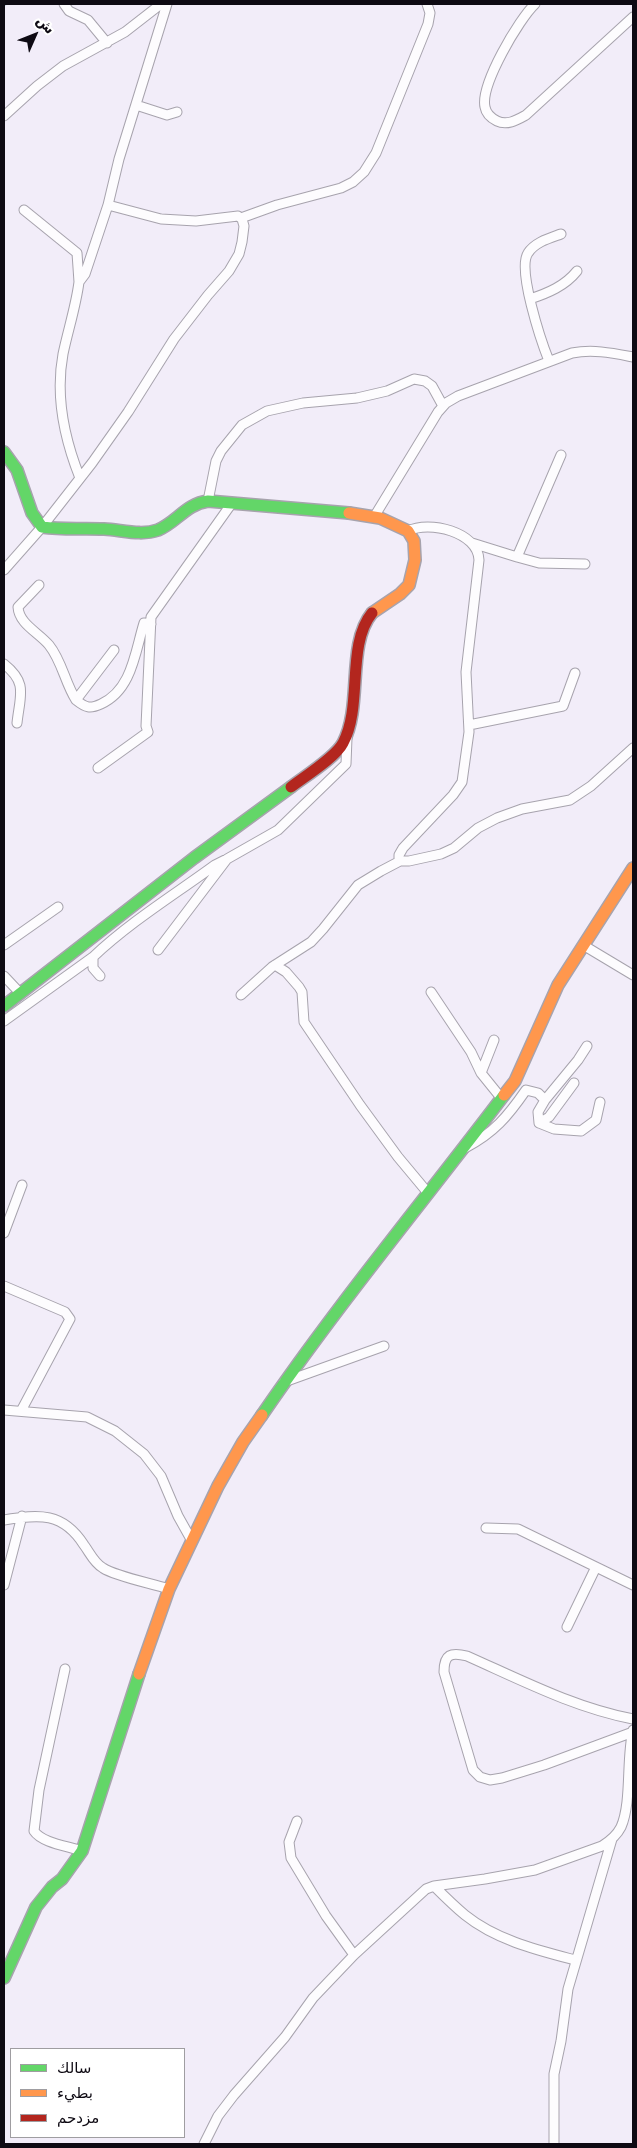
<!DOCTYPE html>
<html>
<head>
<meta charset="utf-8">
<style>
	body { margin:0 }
	#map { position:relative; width:637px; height:2148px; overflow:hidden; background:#f2edf9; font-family:"DejaVu Sans",Cairo,sans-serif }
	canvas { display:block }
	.frame { position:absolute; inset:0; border:5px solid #0e0a13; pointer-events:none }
	.legend { position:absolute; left:10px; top:2048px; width:175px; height:90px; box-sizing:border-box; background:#fff; border:1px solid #9f9da1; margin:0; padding:6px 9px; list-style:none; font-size:15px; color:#0e0a13 }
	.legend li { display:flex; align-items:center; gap:10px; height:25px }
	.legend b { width:25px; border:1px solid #9f9da1 }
	.north { position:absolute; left:10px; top:10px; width:50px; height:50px; -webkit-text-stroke:4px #fff; paint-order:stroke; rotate:46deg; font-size:14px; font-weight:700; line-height:20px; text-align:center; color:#0e0a13 }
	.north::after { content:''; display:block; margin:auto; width:18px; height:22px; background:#0e0a13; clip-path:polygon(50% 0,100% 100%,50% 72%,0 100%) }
</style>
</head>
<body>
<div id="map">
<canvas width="637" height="2148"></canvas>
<div class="frame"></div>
<ul class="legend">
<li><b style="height:6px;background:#63d668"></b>سالك</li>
<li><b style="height:6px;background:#ff974d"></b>بطيء</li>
<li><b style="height:6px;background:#b3261e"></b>مزدحم</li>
</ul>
<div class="north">ش</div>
</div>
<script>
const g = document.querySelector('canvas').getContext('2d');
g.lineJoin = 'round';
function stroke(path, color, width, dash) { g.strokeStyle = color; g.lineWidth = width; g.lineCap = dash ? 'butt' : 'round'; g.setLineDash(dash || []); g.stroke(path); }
const stream = new Path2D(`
	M4,5L6,4`);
const street = new Path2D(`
	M64,4L69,11L88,20L107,43
	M535,4C519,19 480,85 485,107C486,113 491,118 497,121C507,126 517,120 526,115L633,17
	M136,105L167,115L177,112
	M4,116L37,86L63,66L125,32L161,4
	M24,210L77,253L79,282
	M241,218L277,205L341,188L353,182L364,172L376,153L428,24L430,13L427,4
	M530,299C548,293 565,286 577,271
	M549,361C541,341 517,269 528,253C535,242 550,238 561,234
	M80,478C64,438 55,397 63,354C68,330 76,306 79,282L85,274L108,205
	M208,501L216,461L221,451L242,425L267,411L303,403L357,398L387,391L414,379L425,381L432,386L443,406
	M374,517L438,412L446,403L458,396L572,353C593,349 612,353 633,357
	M408,531C429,520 478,532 479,560L466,672L469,732L462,782L453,795L403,848L399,855V861H409L441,854L454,848L478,828L497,818L522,809L570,800L591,786L633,748
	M472,543L517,557L561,455
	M517,557L539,563L585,564
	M4,570L42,527L92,463L128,412L174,339L208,295L229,271L239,254L242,242L244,226L242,219L238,216L196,221L161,219L108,205L119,159L167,4
	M39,585L18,607C19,624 38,632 49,645C62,661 65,683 76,700
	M114,650L76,700C86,708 90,709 101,704C132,690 135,652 144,623L151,624
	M4,664C28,683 20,695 17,723
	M469,725L563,706L575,673
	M98,768L148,732L146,726L151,617L232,503
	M4,945L58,907
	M583,945L633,975
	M158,950L227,859L278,830L346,764L347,738
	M275,965L286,972L299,987L302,992L304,1022L360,1105L398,1157L428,1193
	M4,976L20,993
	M100,976L93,968V957C130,922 174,895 215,865L225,860
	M431,992L471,1052L481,1073
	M241,995L272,967L311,942L323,929L358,885L381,871L400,861
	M4,1021L93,957
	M494,1040L481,1073L502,1099
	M545,1100L538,1112L539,1123L549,1117L574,1083
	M539,1123L554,1129L581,1131L596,1120L600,1102
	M465,1148C494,1133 508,1116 526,1090L538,1093L545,1100L578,1060L587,1046
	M4,1233L22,1185
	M4,1286L65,1312L70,1319L21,1411
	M284,1382L384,1346
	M4,1410L87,1417L115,1431L144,1454L161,1476L178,1516L192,1541
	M4,1520C39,1514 63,1512 84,1545C90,1553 94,1563 103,1568C117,1577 151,1583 169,1589
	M486,1528L518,1529L633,1585
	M4,1585L22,1516
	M567,1627L596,1567
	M65,1669L39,1790L34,1831C42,1843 68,1846 82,1851
	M633,1732L544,1765L502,1778L490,1780L480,1777L473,1770L444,1672C444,1654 451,1652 467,1656C521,1680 575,1708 633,1719
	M297,1821L289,1842L291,1858L326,1916L354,1955
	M434,1886C444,1896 454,1906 465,1915C496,1940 537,1950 575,1960
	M204,2144L218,2116L234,2095L285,2037L313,1998L354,1955L426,1889L434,1886L485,1879L535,1870L602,1846C610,1841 617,1835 621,1827C632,1802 626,1759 633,1730
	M554,2144V2074L561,2041L568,1989L612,1839`);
const fast = new Path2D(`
	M4,452L17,470L32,513L42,527C63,530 83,528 104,529C122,530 141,536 158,530C177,522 186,504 208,501L349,513
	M4,1006L194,858L291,787
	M262,1415C338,1304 423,1202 504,1095
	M4,1978L36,1907L52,1887L62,1879L82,1851L139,1674`);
const slow = new Path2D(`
	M349,513L380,518L408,531L414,541L415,560L409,585L400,594L372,613
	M504,1095L515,1081L558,985L633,868
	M139,1674L169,1589L218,1486L243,1442L262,1415`);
const jam = new Path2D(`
	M291,787C304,777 336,757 343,743C363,706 346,645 372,613`);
stroke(stream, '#a2bdd2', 2.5);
stroke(street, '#a7a3ad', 11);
stroke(fast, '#a7a3ad', 14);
stroke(slow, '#a7a3ad', 14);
stroke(jam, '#a7a3ad', 14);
stroke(street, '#fdfcfe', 9);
stroke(fast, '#63d668', 11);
stroke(slow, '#ff974d', 11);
stroke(jam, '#b3261e', 11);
</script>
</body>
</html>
